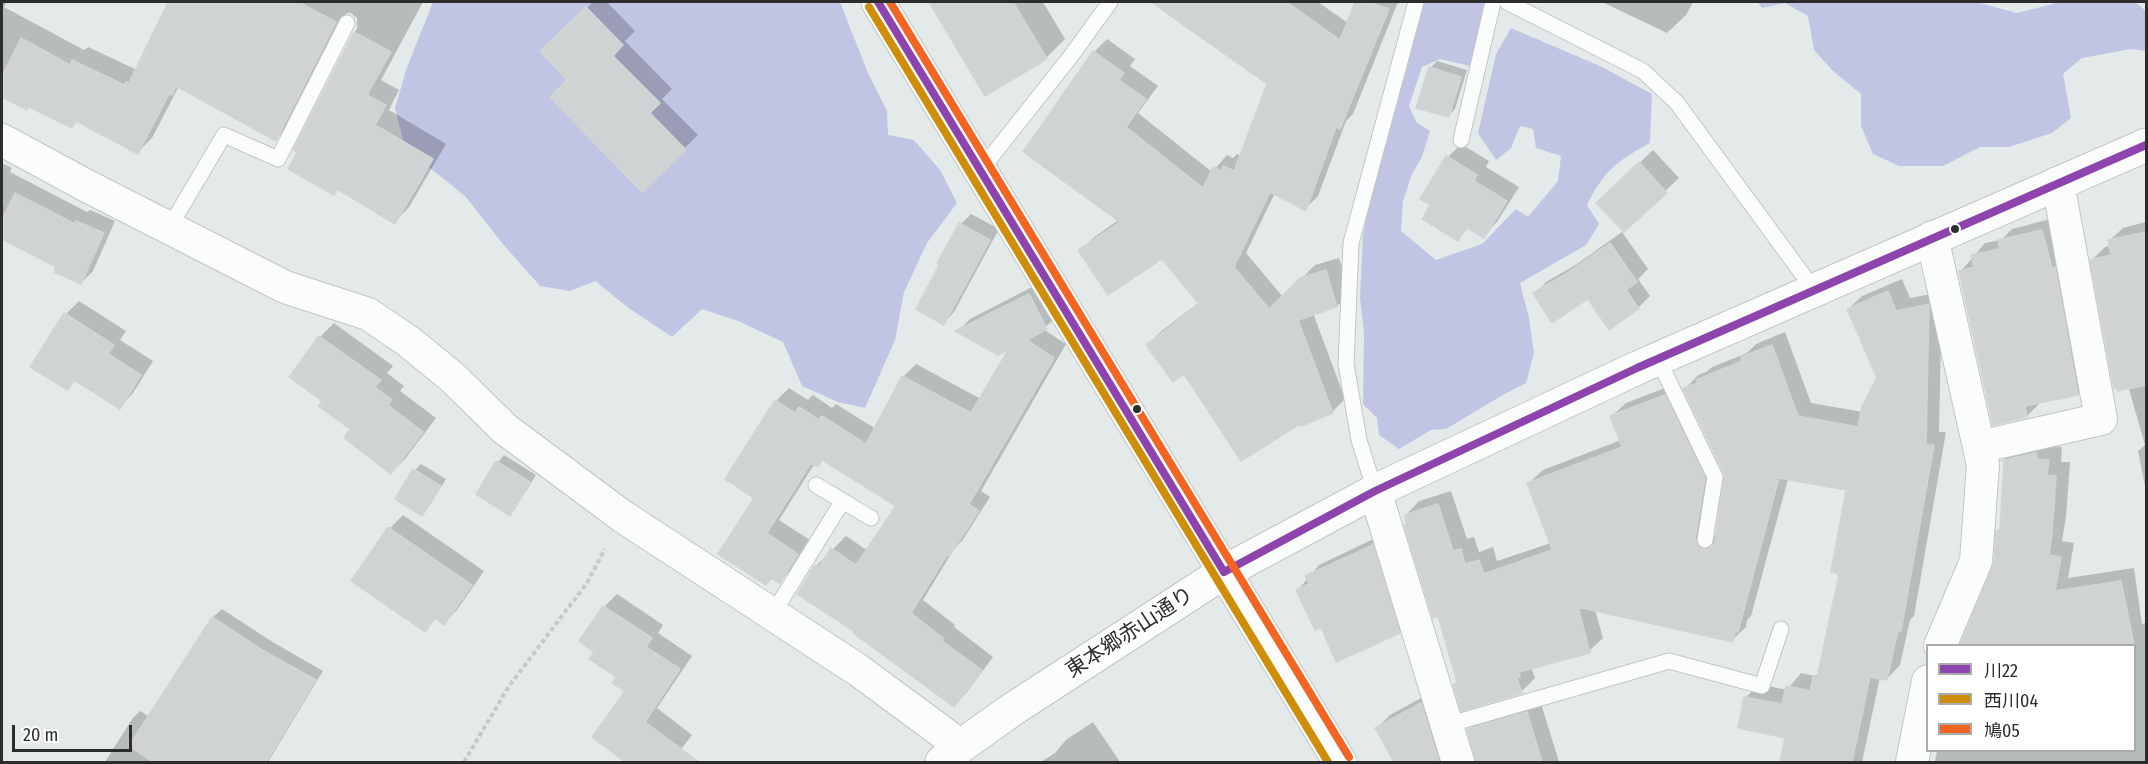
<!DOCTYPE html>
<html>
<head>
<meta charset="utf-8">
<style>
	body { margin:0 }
	#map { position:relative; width:2148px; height:764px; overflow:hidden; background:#e4eaea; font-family:"Fira Sans Condensed","Noto Sans JP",sans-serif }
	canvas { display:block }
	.frame { position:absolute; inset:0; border:3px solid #2d2d2d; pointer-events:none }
	.legend { position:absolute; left:1926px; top:644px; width:210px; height:108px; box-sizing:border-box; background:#fff; border:2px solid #ababab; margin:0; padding:8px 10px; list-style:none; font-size:18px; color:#2d2d2d }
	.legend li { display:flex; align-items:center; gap:12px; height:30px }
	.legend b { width:30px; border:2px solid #ababab }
	.scale { position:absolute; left:12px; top:725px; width:120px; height:27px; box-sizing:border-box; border:3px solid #2d2d2d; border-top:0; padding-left:8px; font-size:18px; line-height:21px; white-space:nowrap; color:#2d2d2d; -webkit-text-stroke:4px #fff; paint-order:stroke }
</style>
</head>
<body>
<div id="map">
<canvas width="2148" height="764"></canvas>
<div class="frame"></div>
<ul class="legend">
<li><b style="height:8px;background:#8e44ad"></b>川22</li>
<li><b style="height:8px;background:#cf8e09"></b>西川04</li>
<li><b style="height:8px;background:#f26522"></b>鳩05</li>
</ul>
<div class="scale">20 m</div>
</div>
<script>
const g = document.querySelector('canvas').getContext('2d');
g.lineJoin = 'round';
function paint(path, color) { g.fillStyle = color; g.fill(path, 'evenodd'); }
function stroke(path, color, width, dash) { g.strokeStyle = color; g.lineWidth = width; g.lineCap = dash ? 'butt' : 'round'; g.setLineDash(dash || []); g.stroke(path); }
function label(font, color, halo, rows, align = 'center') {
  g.font = font + ' "Fira Sans Condensed","Noto Sans JP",sans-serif'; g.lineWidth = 4.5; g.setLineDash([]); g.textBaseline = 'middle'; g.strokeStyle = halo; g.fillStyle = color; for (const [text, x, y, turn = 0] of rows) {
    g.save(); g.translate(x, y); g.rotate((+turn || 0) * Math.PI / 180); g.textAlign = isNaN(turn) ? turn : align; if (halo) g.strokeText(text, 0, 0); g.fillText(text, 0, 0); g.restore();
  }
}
const green = new Path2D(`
	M433,2H840L868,73L887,111L888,135L914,140L940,170L957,203L927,243L904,292L895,340L865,408L838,402L802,386L783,342L738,321L702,309L672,337L630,309L595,281L570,291L540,286L502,243L465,196L405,148L395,108L407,67Z
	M1423,2H1481L1484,4L1474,54L1470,66L1440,59L1422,67L1409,106L1416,122L1430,131L1422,157L1412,174L1403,201L1401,231L1436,260L1482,244L1516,209L1528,217L1558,181L1561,156L1536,148L1533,129L1520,126L1511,148L1496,160L1478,133L1496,54L1511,28L1600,66L1652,94L1650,143C1618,160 1603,172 1587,205L1599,224L1586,245L1520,283L1529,318L1534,353L1526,383L1501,396L1446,429L1431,430L1399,449L1379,435L1377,418L1363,404L1364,333L1360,298L1363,234L1380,159L1407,68Z
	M1758,2H1976L2017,13L2061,2H2135L2146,11V51L2131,49L2082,58L2063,74L2071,118L2052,133L2009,147H1980L1943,166H1899L1873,154L1861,126V94L1832,70L1814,50L1808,16L1785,3L1762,8Z`);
const shadow = new Path2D(`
	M2,2H7L4,7L84,50L88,47L137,70L170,2H423L381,80L399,90L389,110L446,144L409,207L395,222L339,188L334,193L295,149L357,28V18L351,13H347L291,124L276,139L179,86L152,138L138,152L78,121L72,127L30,106L27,109L2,96Z
	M593,2H607L635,31L625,41L672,89L662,99L698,135L642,190L569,80L542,51Z
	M941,2H1043L1065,39L1046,58L934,8Z
	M1149,2H1318L1348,23L1356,2H1398L1353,114L1346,121L1318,196L1305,209L1275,193L1246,253L1283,297L1315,265L1339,258L1350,293L1337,306L1313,313L1345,399L1332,412L1185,372L1148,345L1160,332L1200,302L1163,257L1080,251L1093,238L1120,219L1094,52L1107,39L1135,59L1130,66L1158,86L1138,113L1212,172L1227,155L1233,158L1237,154L1241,156L1268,84L1165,10Z
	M1602,2H1693L1686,15L1667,33Z
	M1437,61L1467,70L1455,109L1448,116L1430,68Z
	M1461,144L1489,161L1486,167L1519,187L1497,222L1484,236L1469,227L1457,239L1432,205L1423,199L1448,157Z
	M1653,150L1679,178L1624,230L1611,190Z
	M2,163L12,168L10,172L87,212L90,210L115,221L93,271L81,283L57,267L2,237Z
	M971,214L999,229L954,312L944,323L941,264L961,224Z
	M2054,218L2090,381L2078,394L2038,402L2039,404L2027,416L1961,271L1985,243L2001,240L2012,229Z
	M2146,222V485L2145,486L2138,451L2145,445L2092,260L2105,247L2110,246L2109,241L2123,228Z
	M1622,232L1648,269L1638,279L1650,296L1638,308L1610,328L1588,297L1535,294L1546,282L1577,264Z
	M1902,279L1910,298L1942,292L1939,432H1946L1914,616L1910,620L1900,665L1887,679L1880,677L1862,762H1782L1787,737L1745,698L1759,684L1787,690L1801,673L1815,676L1820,672L1840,572L1847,489L1788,479L1751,616L1747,620L1746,627L1732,640L1595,610L1603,638L1589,651L1531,667L1535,678L1521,692L1459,681L1439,614L1406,515L1419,501L1451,491L1467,539L1474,537L1479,552L1493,547L1497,561L1551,543L1529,483L1543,470L1621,440L1612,416L1626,403L1678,383L1718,464L1708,525L1713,535H1717L1726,473L1685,389L1698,375L1706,372L1712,367L1747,353L1756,344L1785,332L1811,403L1863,412L1878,378L1848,309L1862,296Z
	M1042,282L1059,315L1043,329L1066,344L981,491L990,497L962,541L954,549L923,600L955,625L954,627L993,657L967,692L954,705L856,630L816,566L846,536L868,551L898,505L824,459L818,465L815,463L779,520L810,540L793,568L780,581L773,577L766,584L756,497L776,401L789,388L808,400L813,395L832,408L836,404L876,429L903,377L916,364L981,399L1012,346L958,331L970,319Z
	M79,301L126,331L120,340L153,361L133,393L120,407L77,379L67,388L66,314Z
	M334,323L393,366L387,373L404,386L400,391L436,418L405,459L391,472L325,401L291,377L320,337Z
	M2051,446L2062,447L2061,462H2070L2066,517L2062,541L2074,543L2068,578L2134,568L2142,624L2146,623V762H1935L1937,750H2134V646H1961L1994,568L1998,530L2001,527L2006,460H2004L2016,447Z
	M504,455L536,475L516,507L509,514L478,494L498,462Z
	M421,464L446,479L428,508L422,514L415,470Z
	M403,515L484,571L457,610L444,623L437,618L425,630L353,580L390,528Z
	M1384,534L1411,621L1399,632L1321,625L1298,590L1319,565Z
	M617,594L663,625L658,633L692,656L657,708L692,735L671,762H627L594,737L627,691L618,677L596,651L581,641L604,607Z
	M222,609L271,641L323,671L268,762H105L132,719L140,711L150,717L213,617Z
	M1434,691L1460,762H1396L1377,728L1390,715Z
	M1540,700L1559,762H1477L1469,730L1482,716Z
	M1093,722L1120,762H1041L1055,753L1066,740Z`);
const building = new Path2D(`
	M168,2H298L336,22L276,141L176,86L172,95L169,94L138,154L76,121L72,128L29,107L27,110L2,97V76L21,38L70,65L72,60L124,85L126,82L129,83Z
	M929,2H1013L1047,59L985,96Z
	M1151,2H1287L1340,40L1355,2H1369L1389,9L1340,129L1336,127L1306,211L1270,192L1234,267L1269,309L1300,278L1326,270L1337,307L1298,320L1333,413L1301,426L1300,424L1241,461L1184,374L1173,382L1146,345L1199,304L1162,259L1108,295L1078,250L1120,222L1023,152L1093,51L1124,73L1119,80L1146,99L1126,127L1203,188L1213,167L1221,171L1223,166L1234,171L1267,84Z
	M586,7L623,45L613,56L660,103L650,113L686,150L642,192L550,97L567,80L540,51Z
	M354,32L391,52L367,95L386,105L375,125L433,159L395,224L337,189L334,195L288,169L297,152L293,150Z
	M1429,67L1461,77L1449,117L1416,108Z
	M1446,156L1477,175L1474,181L1507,201L1484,238L1466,227L1458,241L1422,219L1430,205L1420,199Z
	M1639,162L1667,193L1624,232L1596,203Z
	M15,193L75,224L76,221L104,233L81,284L54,272L56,267L2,239V219Z
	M959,223L990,240L944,325L916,309L939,265L937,263Z
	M2042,230L2052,268L2055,267L2078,395L2025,406L2027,417L1993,425L1959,271L1974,267L1971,255L2000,249L1998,240Z
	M2146,232V385L2117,391L2116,387L2114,388L2090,260L2111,255L2108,240Z
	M1610,243L1637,282L1626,290L1639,309L1609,330L1588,299L1552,323L1533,293L1564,275Z
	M1888,291L1896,311L1929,304L1926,445H1934L1901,631L1898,630L1887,680L1870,677L1852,762H1780L1785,738L1738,728L1744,697L1782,704L1786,686L1810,691L1813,677L1817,678L1839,574L1831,572L1846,490L1779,478L1738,632L1735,631L1733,642L1578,607L1590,653L1519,672L1520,677L1517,678L1522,693L1461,711L1453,685L1457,682L1438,616L1433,618L1404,525L1407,524L1404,515L1438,504L1453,551L1461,549L1465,564L1479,560L1484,574L1552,550L1527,483L1622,447L1610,416L1665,395L1705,478L1695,539L1699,548L1709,549L1715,542L1724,473L1683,388L1698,383L1696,380L1742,361L1741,357L1772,345L1798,416L1858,427L1862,406L1877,378L1847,309Z
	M1029,294L1047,329L1027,340L1054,358L969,504L979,511L949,556L947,555L911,613L944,639L942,641L982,670L954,707L853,633L854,631L797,594L815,565L819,567L831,548L856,565L896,506L822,460L818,467L811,463L767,533L798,554L780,583L771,578L766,585L718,554L754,498L725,479L775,400L795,413L799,407L819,420L822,416L866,444L902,376L971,413L1008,350L998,355L955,331Z
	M64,313L114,345L108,354L141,375L120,409L74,380L68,390L30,367Z
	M319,336L381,380L375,387L392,400L388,405L423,432L391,474L344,438L350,429L318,406L322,401L289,377Z
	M2036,453L2037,459L2049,460L2047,475L2056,476L2052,533L2049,555L2061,557L2055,591L2121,581L2134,645H1960L1994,563L1996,530H2000L2004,461H2001Z
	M496,461L530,482L510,516L476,494Z
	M413,469L441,486L422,516L395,499Z
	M388,527L472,585L444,625L435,618L425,632L351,581Z
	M1373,545L1400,633L1336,662L1321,627L1315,630L1296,590L1309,584L1305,576Z
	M603,606L652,638L646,647L680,669L645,722L699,762H625L592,737L625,691L612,683L616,677L589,659L594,652L579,641Z
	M212,617L262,650L316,680L266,762H153L129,746Z
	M1421,703L1439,762H1394L1375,728Z
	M1527,712L1542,762H1475L1467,729Z`);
const path = new Path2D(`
	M464,762L509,686L587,583L605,549`);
const lane = new Path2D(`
	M1507,2L1643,71L1677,103L1814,290
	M1461,140L1493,2
	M980,171L1071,56L1110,2
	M169,228L224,135L278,159L347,23
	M1658,359L1715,477L1705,540
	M816,485L871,518
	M1375,491L1359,440L1346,364L1351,243L1416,2
	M772,615L842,502
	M1447,725L1669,661L1762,686L1781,629`);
const street = new Path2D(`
	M2,140L85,185L285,287L368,314L408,341L452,377L505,429L622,516L858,670L961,746
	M1932,237L1983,465L1976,561L1940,646
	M1979,447L2101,419L2058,183
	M1375,491L1458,762
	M1912,762L1928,681`);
const secondary = new Path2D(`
	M878,2L1340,762
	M942,762L961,746L1010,711L1224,572L1375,491L1637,368L2146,145`);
const bus1 = new Path2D(`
	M878,2L1224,572
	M1224,572L1375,491L1637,368L2146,145`);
const bus2 = new Path2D(`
	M869,7L1328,762`);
const bus3 = new Path2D(`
	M890,2L1349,757`);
const markers = [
	[1955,229,5,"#2d2d2d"],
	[1137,409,5,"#2d2d2d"]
];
const streetNames = [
	["東本郷赤山通り",1130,633,-33]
];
paint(green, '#c1c5e3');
paint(shadow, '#0003');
paint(building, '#cfd3d3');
stroke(building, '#d0d5d5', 1.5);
stroke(lane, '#c4c5c5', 17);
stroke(street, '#c4c5c5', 34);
stroke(secondary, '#c4c5c5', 35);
stroke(path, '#c8c8c8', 4, [4.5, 3]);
stroke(lane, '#fbfcfc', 15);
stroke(street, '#fbfcfc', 32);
stroke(secondary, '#fbfcfc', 33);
stroke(bus1, '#8e44ad', 8);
stroke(bus2, '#cf8e09', 8);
stroke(bus3, '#f26522', 8);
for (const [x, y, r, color] of markers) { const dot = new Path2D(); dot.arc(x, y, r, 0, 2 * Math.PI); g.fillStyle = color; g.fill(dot); stroke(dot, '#fff', 2); }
label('21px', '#2d2d2d', '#fff', streetNames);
</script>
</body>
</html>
